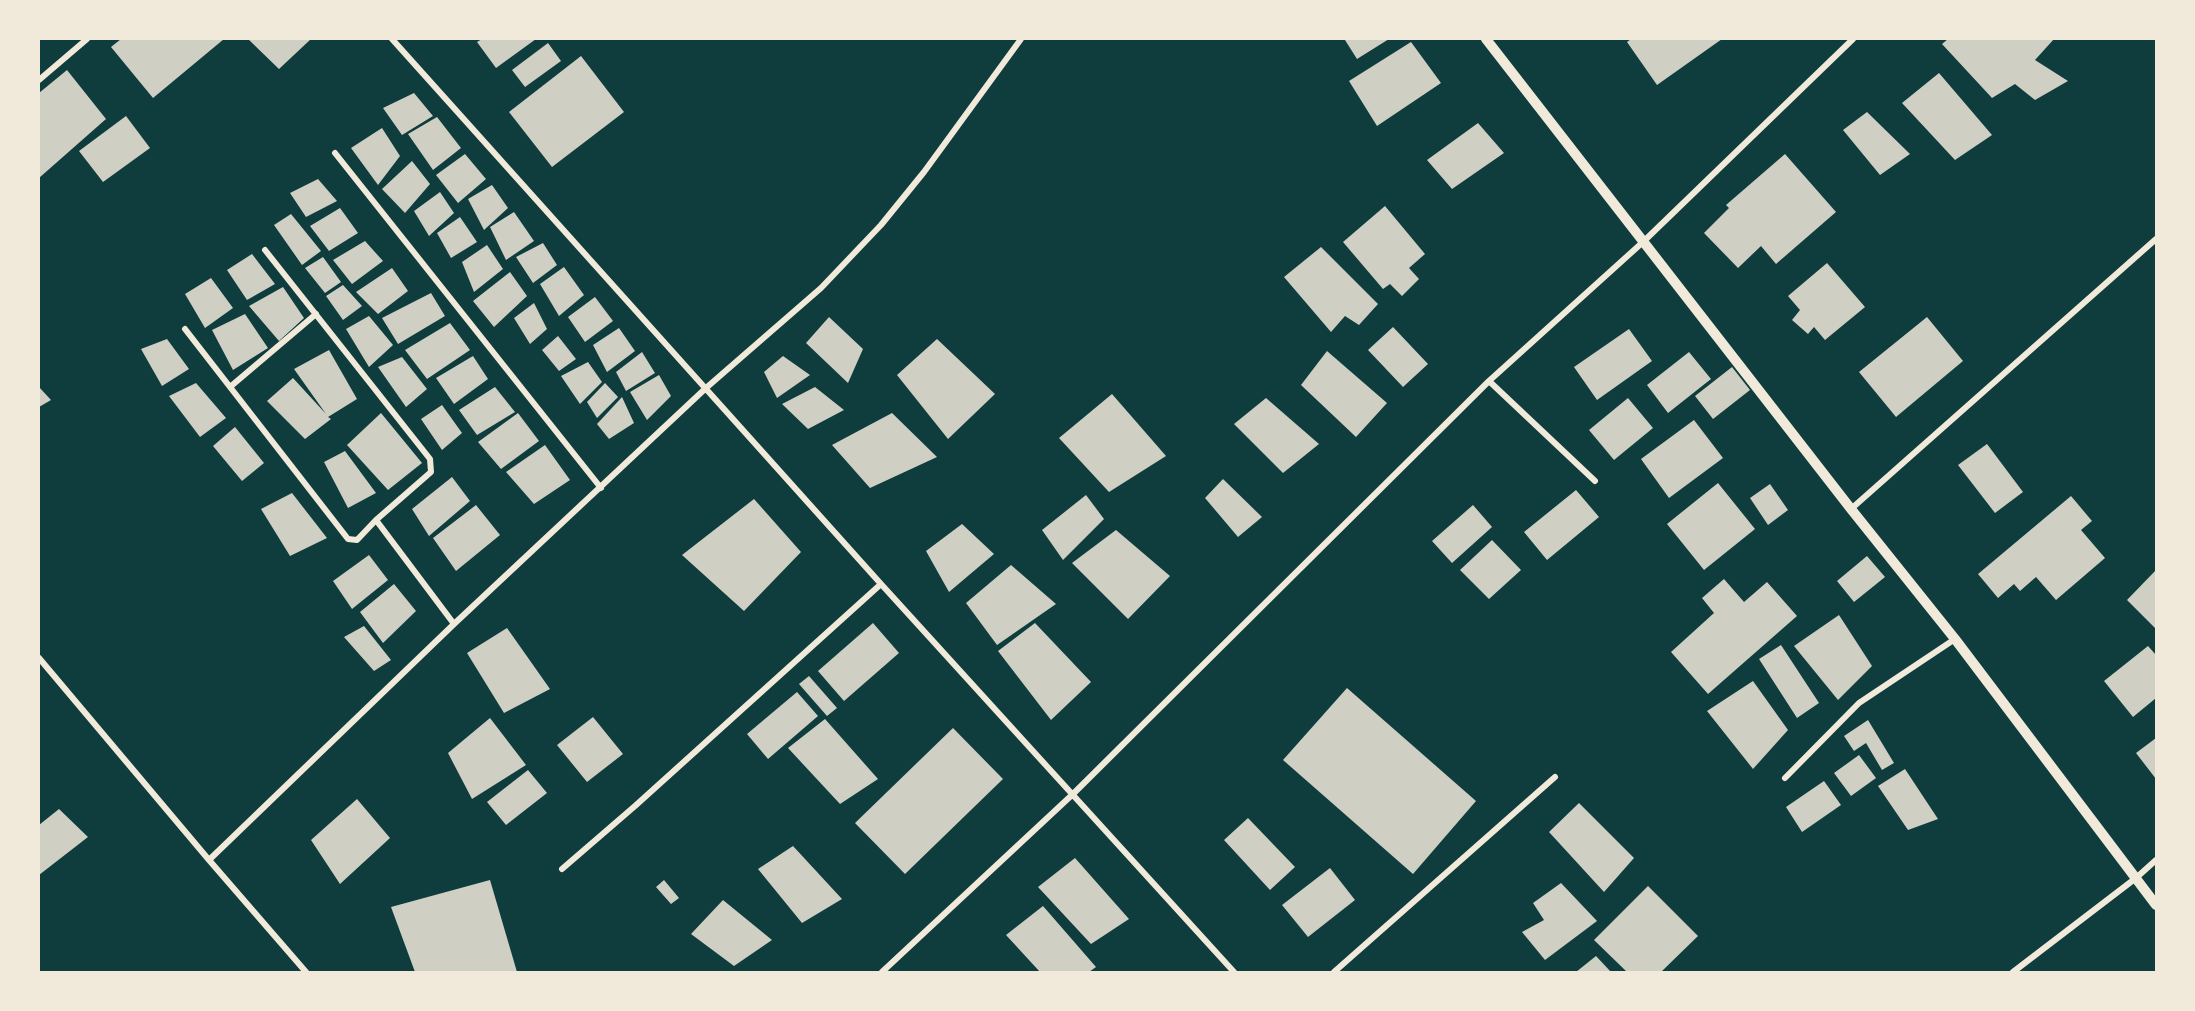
<!DOCTYPE html>
<html>
<head>
<meta charset="utf-8">
<style>
	body { margin:0 }
	#map { position:relative; width:2195px; height:1011px; overflow:hidden; background:#0f3d3e; font-family:Figtree,sans-serif }
	canvas { display:block }
	.frame { position:absolute; inset:0; border:40px solid #f1e9da; pointer-events:none }
</style>
</head>
<body>
<div id="map">
<canvas width="2195" height="1011"></canvas>
<div class="frame"></div>
</div>
<script>
const g = document.querySelector('canvas').getContext('2d');
g.lineJoin = 'round';
function paint(path, color) { g.fillStyle = color; g.fill(path, 'evenodd'); }
function stroke(path, color, width, dash) { g.strokeStyle = color; g.lineWidth = width; g.lineCap = dash ? 'butt' : 'round'; g.setLineDash(dash || []); g.stroke(path); }
const building = new Path2D(`
	M121,39H224L153,98L111,47Z
	M248,39H311L279,69Z
	M482,39H536L496,68L477,42Z
	M1347,39H1389L1357,59L1345,40Z
	M1631,39H1722L1657,85L1627,42Z
	M1948,39H2054L2035,60L2068,81L2035,100L2015,84L1992,98L1942,44Z
	M1411,42L1441,83L1377,126L1349,81Z
	M548,43L561,61L525,87L512,70Z
	M581,56L624,112L552,167L509,112Z
	M67,70L106,119L39,178V93Z
	M1939,73L1992,135L1955,160L1902,103Z
	M414,93L433,116L402,135L383,108Z
	M1867,112L1910,154L1880,175L1843,130Z
	M126,116L150,148L103,182L79,151Z
	M437,117L461,148L433,170L408,134Z
	M1478,123L1504,153L1452,189L1427,160Z
	M382,128L400,156L378,185L351,148Z
	M465,154L486,179L458,203L436,175Z
	M1785,154L1836,212L1776,264L1761,246L1738,268L1704,233L1729,208L1726,205Z
	M412,161L430,184L405,213L382,189Z
	M318,179L337,201L306,217L290,193Z
	M492,185L508,208L484,230L468,199Z
	M440,192L454,213L429,236L414,211Z
	M1385,206L1425,254L1409,268L1419,279L1402,296L1390,284L1383,289L1343,242Z
	M340,208L358,233L329,251L310,226Z
	M514,212L534,241L506,260L490,227Z
	M291,214L321,251L302,265L274,225Z
	M460,217L477,242L451,258L437,233Z
	M365,241L383,261L352,284L333,260Z
	M543,243L557,265L533,283L516,257Z
	M487,245L503,269L474,292L462,262Z
	M1321,247L1378,304L1359,325L1345,316L1331,332L1284,277Z
	M252,254L275,284L247,300L227,270Z
	M323,257L341,282L325,293L305,268Z
	M1827,263L1865,307L1825,340L1814,327L1808,334L1792,320L1800,310L1788,296Z
	M564,267L584,295L559,316L540,284Z
	M392,268L408,291L378,314L356,292Z
	M510,272L527,296L494,327L473,301Z
	M211,278L233,308L205,328L185,294Z
	M343,285L362,306L343,320L326,296Z
	M283,287L304,318L279,341L249,306Z
	M431,293L445,316L398,344L382,318Z
	M595,297L613,321L585,342L568,317Z
	M534,303L547,329L530,344L514,318Z
	M245,314L268,348L233,370L212,330Z
	M369,316L393,345L369,367L346,329Z
	M829,317L863,349L848,383L806,343Z
	M1927,317L1963,361L1896,417L1859,372Z
	M450,323L470,350L427,379L405,350Z
	M1393,327L1428,364L1403,387L1368,350Z
	M619,328L635,351L607,372L593,345Z
	M1629,329L1652,361L1597,400L1574,367Z
	M558,336L576,359L559,371L542,350Z
	M167,339L189,369L162,386L141,349Z
	M937,339L995,394L948,439L897,375Z
	M329,350L357,399L328,417L331,419L305,439L267,401L293,378L326,414L294,369Z
	M1327,351L1387,403L1356,437L1301,385Z
	M642,352L655,373L626,391L616,372Z
	M1689,352L1711,379L1668,413L1647,385Z
	M473,356L488,379L454,404L436,378Z
	M783,356L810,375L777,398L764,372Z
	M402,357L427,389L406,407L378,367Z
	M588,362L602,382L580,404L561,376Z
	M1732,367L1750,390L1713,419L1695,396Z
	M659,375L671,396L647,420L630,392Z
	M196,383L226,418L200,437L169,396Z
	M605,383L618,397L597,418L587,402Z
	M39,387L51,400L39,407Z
	M495,387L515,412L477,435L459,410Z
	M815,387L844,410L808,429L782,404Z
	M1112,394L1166,456L1109,492L1059,438Z
	M622,397L634,423L609,439L597,424Z
	M1266,398L1319,444L1283,473L1234,424Z
	M1628,398L1653,428L1614,460L1589,430Z
	M442,405L462,433L442,450L421,419Z
	M381,413L422,463L388,490L347,445Z
	M518,413L539,441L501,469L478,442Z
	M892,413L937,457L870,488L832,445Z
	M1694,420L1723,458L1669,498L1641,459Z
	M235,427L264,463L242,481L213,446Z
	M1987,444L2023,492L1995,513L1958,465Z
	M545,445L570,480L534,504L506,472Z
	M345,451L376,493L348,508L324,462Z
	M452,477L470,501L429,536L412,509Z
	M1223,479L1262,517L1238,537L1205,498Z
	M1718,483L1755,529L1704,570L1667,524Z
	M1770,484L1788,510L1768,525L1750,498Z
	M1576,490L1599,517L1547,560L1524,532Z
	M292,493L327,538L290,556L261,509Z
	M1086,495L1104,519L1063,560L1042,530Z
	M2071,496L2092,521L2081,530L2105,558L2056,600L2036,577L2020,591L2014,584L1998,598L1978,574Z
	M754,499L801,552L744,611L682,555Z
	M476,505L500,535L456,571L433,538Z
	M1473,505L1492,527L1452,563L1432,541Z
	M962,524L994,554L949,592L926,551Z
	M1116,530L1170,576L1128,619L1072,563Z
	M1492,540L1521,570L1489,599L1460,570Z
	M369,555L388,580L352,609L333,581Z
	M1867,556L1885,577L1854,602L1837,581Z
	M1011,565L1056,604L997,645L966,603Z
	M2156,570V629L2127,600Z
	M1724,579L1744,602L1767,582L1797,616L1708,694L1671,652L1714,613L1702,598Z
	M394,584L416,611L383,643L360,612Z
	M1839,615L1872,666L1838,700L1794,646Z
	M873,623L899,653L844,701L818,671Z
	M1035,623L1091,682L1051,720L998,651Z
	M364,626L391,660L374,671L344,637Z
	M507,628L550,689L504,713L467,653Z
	M1781,645L1819,703L1797,718L1759,659Z
	M2148,646L2156,655V698L2133,717L2104,681Z
	M809,676L837,708L827,716L799,684Z
	M1753,681L1788,730L1753,769L1707,711Z
	M1347,688L1476,801L1413,874L1283,760Z
	M797,692L818,716L768,759L747,734Z
	M593,717L623,754L587,782L557,745Z
	M490,718L526,765L472,799L448,753Z
	M825,719L878,779L840,804L788,748Z
	M1868,720L1894,763L1882,770L1866,743L1854,751L1844,736Z
	M953,728L1003,779L905,874L855,823Z
	M2156,738V779L2136,753Z
	M1859,755L1876,778L1851,796L1834,773Z
	M1905,769L1938,819L1908,830L1878,786Z
	M528,770L547,793L506,825L487,802Z
	M1824,781L1841,805L1802,832L1786,807Z
	M357,799L390,838L340,884L311,840Z
	M1579,803L1634,858L1604,892L1549,832Z
	M59,809L88,837L39,875V825Z
	M1248,818L1295,867L1270,890L1224,840Z
	M793,846L842,899L802,923L758,869Z
	M1075,858L1129,919L1091,944L1038,887Z
	M1330,868L1355,900L1308,937L1282,905Z
	M490,880L517,972H415L391,907Z
	M664,880L679,898L671,904L656,887Z
	M1561,883L1597,921L1545,960L1522,932L1544,920L1533,903Z
	M1648,886L1698,936L1661,972H1627L1594,940Z
	M723,900L772,940L734,966L691,934Z
	M1043,906L1096,967L1089,972H1040L1006,935Z
	M1596,956L1611,972H1576Z`);
const minor = new Path2D(`
	M392,39L881,584L1234,972
	M39,80L87,39
	M335,153L601,488
	M265,250L430,459L431,472L376,520
	M185,329L348,539L357,540L376,520L454,624
	M1489,381L1595,481
	M230,387L316,314
	M1851,509L2156,239
	M39,658L209,860L306,972
	M1785,778L1859,703L1955,639
	M209,860L454,624L706,388L821,288L881,225L924,172L1021,39
	M562,869L635,806L881,584
	M882,972L1073,794L1489,381L1643,242L1853,39
	M1334,972L1555,777
	M2013,972L2136,878L2156,860`);
const tertiary = new Path2D(`
	M1486,39L1851,509L1955,639L2156,905`);
paint(building, '#cfcfc3');
stroke(minor, '#f1e9da', 6);
stroke(tertiary, '#f1e9da', 10);
</script>
</body>
</html>
